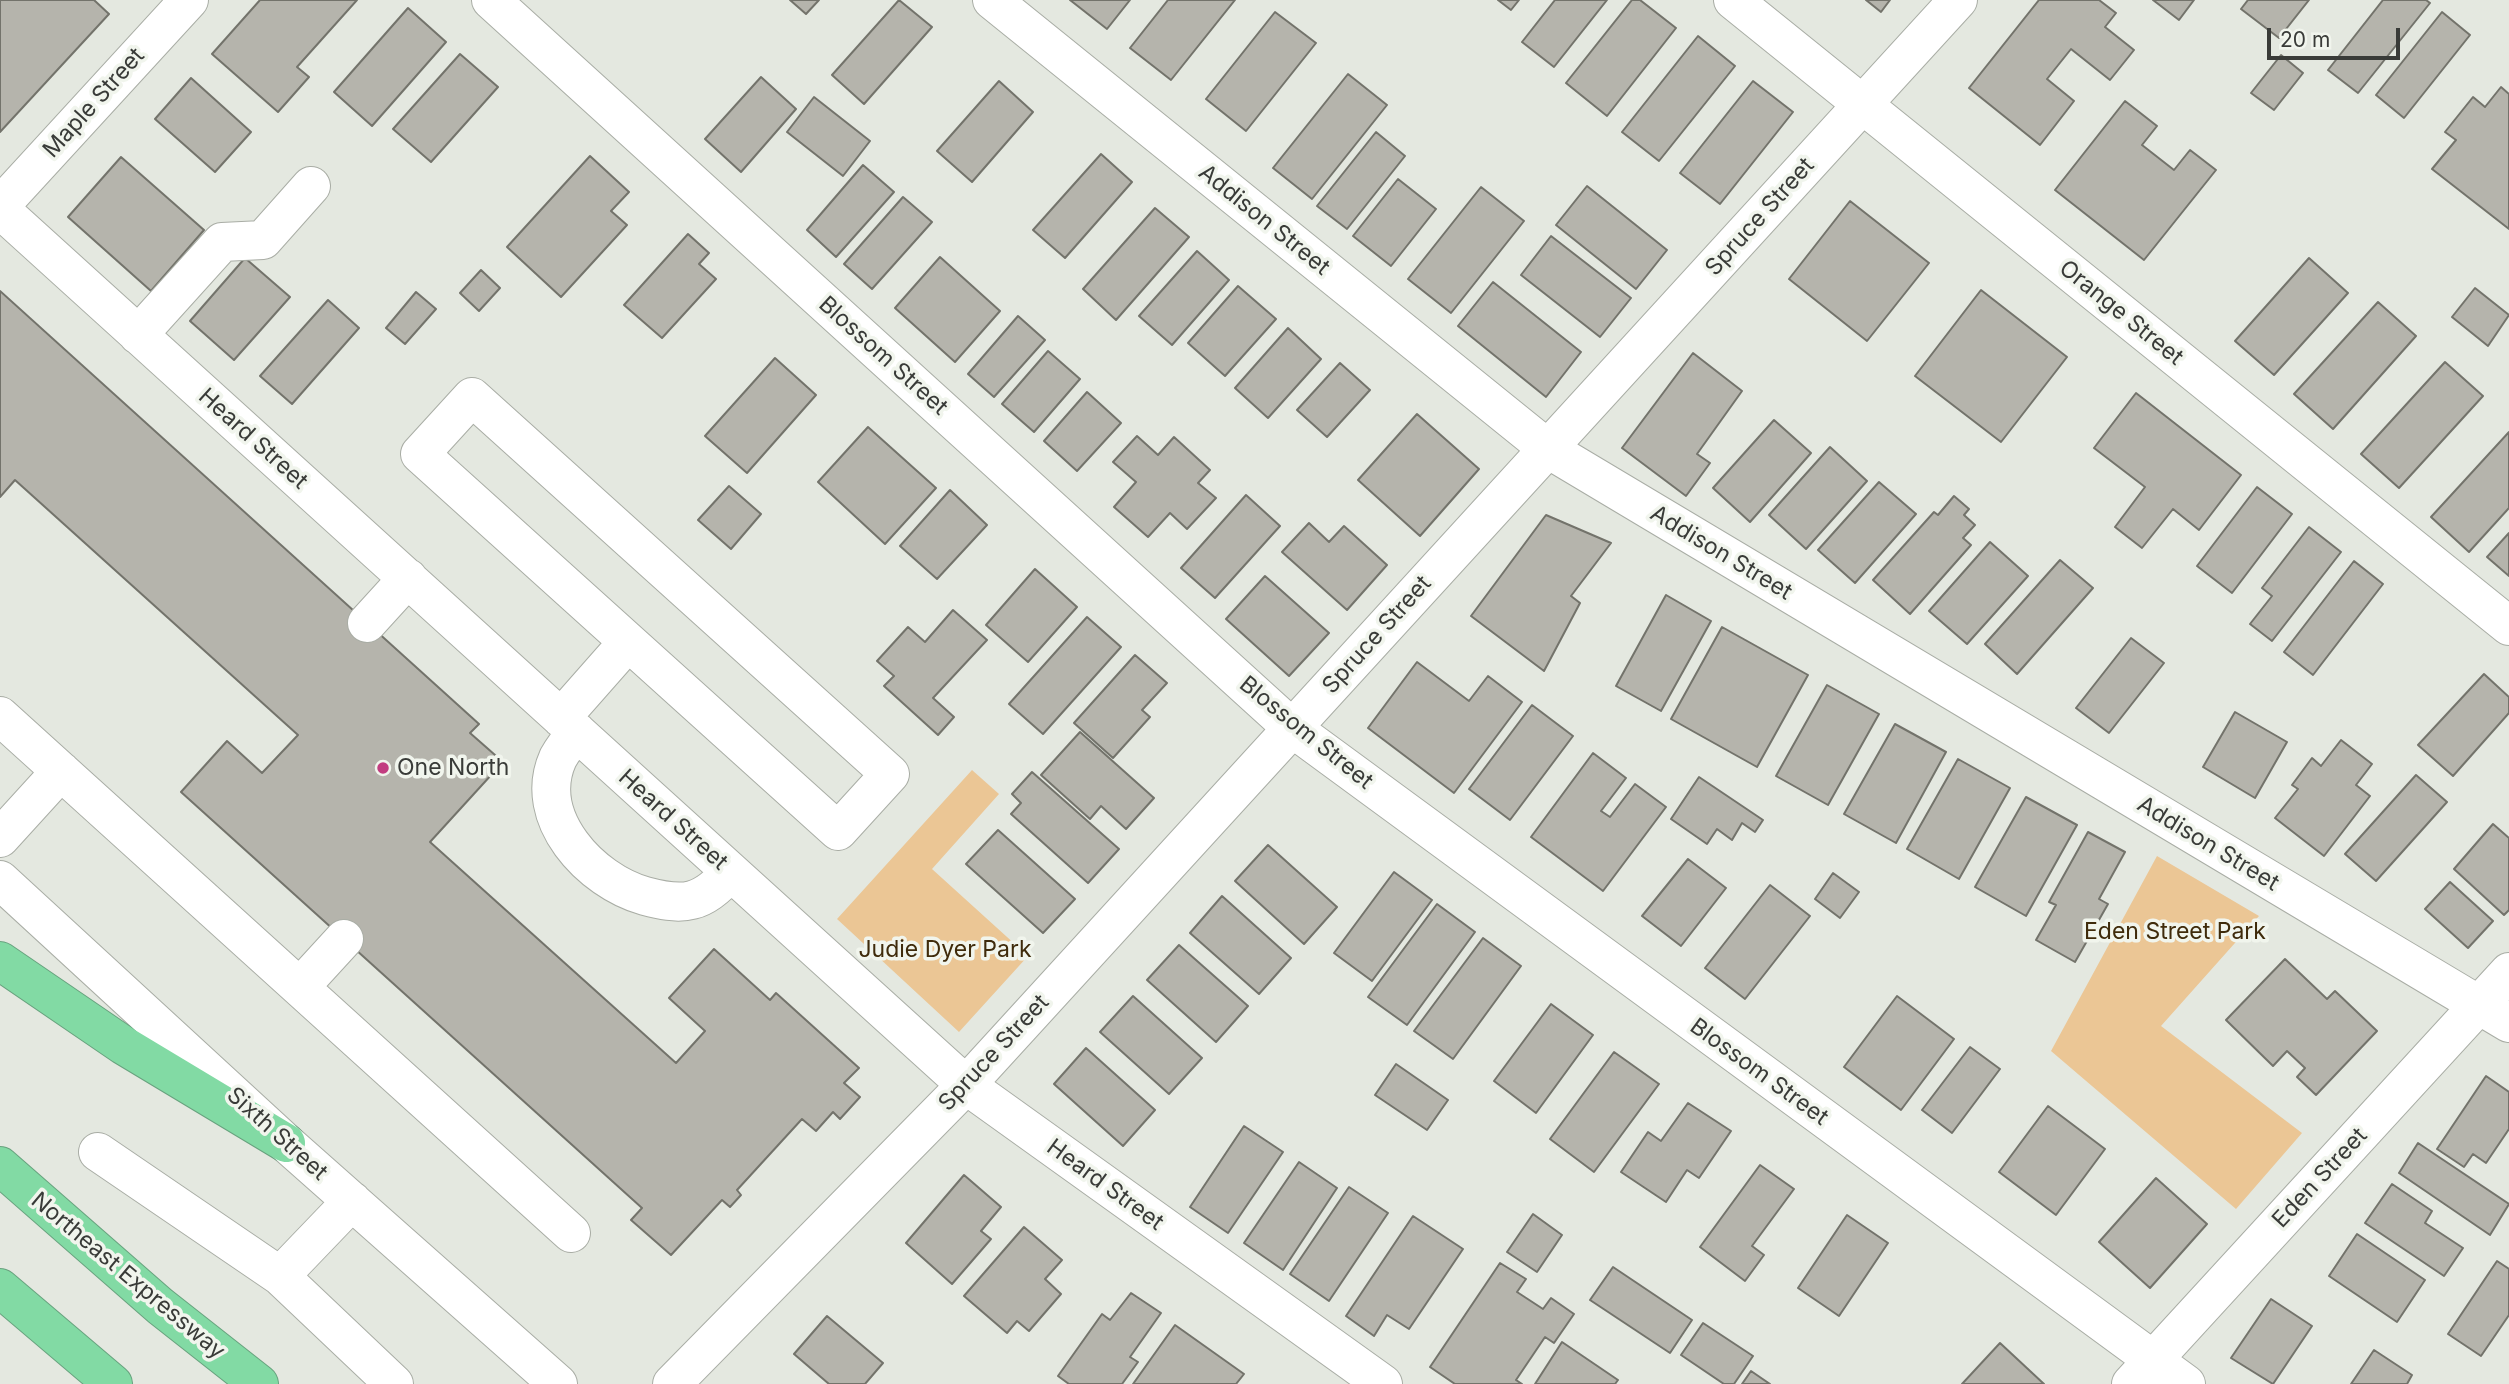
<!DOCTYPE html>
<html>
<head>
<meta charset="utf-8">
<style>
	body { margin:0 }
	#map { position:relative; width:2509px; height:1384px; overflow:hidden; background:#e4e8e0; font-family:Inter,sans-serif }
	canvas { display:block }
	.scale { position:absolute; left:2267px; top:28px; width:133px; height:32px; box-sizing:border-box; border:4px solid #393b38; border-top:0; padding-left:9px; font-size:21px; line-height:24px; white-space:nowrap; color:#393b38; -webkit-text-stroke:5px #f1f5ed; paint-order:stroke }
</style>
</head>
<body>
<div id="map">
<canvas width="2509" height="1384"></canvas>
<div class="scale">20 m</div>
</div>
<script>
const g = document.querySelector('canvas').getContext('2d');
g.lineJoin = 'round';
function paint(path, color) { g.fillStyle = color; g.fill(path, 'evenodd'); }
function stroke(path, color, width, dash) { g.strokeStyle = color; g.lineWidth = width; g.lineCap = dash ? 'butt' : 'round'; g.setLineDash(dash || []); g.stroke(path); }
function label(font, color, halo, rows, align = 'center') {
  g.font = font + ' Inter,sans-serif'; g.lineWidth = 7; g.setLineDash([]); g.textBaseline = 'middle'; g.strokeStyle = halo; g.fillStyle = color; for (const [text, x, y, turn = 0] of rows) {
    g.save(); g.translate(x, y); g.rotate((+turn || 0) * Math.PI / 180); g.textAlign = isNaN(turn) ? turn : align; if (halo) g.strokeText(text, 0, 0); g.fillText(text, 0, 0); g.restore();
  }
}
const green = new Path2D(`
	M972,770L999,794L932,869L1028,956L959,1032L837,919Z
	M2157,856L2259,916L2161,1026L2302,1133L2236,1209L2051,1051Z`);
const building = new Path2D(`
	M0,0H94L109,14L0,132Z
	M260,0H357L297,67L309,77L278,112L212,54Z
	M790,0H819L806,14Z
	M899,0L932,27L864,104L832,75Z
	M1070,0H1130L1107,29Z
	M1168,0H1235L1171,80L1130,48Z
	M1498,0H1519L1511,10Z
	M1555,0H1607L1554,67L1522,42Z
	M1632,0H1640L1676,28L1607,116L1566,83Z
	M1866,0H1890L1881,12Z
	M2039,0H2099L2116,13L2105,27L2134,50L2110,80L2071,49L2047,79L2074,101L2040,145L1969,88Z
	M2153,0H2194L2179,20Z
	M2248,0H2309L2279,38L2241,9Z
	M2383,0H2426L2430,3L2358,93L2328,70Z
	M408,8L446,42L372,126L334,92Z
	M1275,12L1316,43L1246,131L1206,99Z
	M2442,12L2470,35L2404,118L2376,95Z
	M1698,36L1735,66L1659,161L1622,132Z
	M460,54L498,87L431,162L393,129Z
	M2281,55L2303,73L2274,110L2251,93Z
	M1348,74L1387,105L1312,199L1273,168Z
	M761,77L796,109L741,172L705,139Z
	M191,78L251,132L215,172L155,119Z
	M999,81L1033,112L972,182L937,151Z
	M1753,81L1793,112L1720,204L1680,173Z
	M2501,87L2509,94V229L2432,169L2456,140L2445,132L2473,97L2485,107Z
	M814,97L870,141L843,176L787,132Z
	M2125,101L2157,126L2142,145L2174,170L2190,150L2216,170L2144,260L2055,190Z
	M1376,132L1405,156L1347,229L1317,206Z
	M1101,154L1132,182L1065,258L1033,230Z
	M590,156L629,192L611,211L627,225L561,297L507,247Z
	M121,157L204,230L151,291L68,217Z
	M863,165L894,192L836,257L807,230Z
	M1398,179L1436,209L1391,266L1353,236Z
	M1587,186L1667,250L1636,289L1556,225Z
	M1481,187L1524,221L1451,313L1408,279Z
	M903,197L932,222L872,289L844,264Z
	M1850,201L1929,263L1867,341L1789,279Z
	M1155,208L1189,237L1116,320L1083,289Z
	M688,234L709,253L699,264L716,279L662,338L624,305Z
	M1551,236L1631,298L1600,337L1521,275Z
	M1197,251L1229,280L1172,345L1139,316Z
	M940,257L1000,311L955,362L895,308Z
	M245,258L290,297L234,360L190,321Z
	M2309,258L2348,293L2274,375L2235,341Z
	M481,270L500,288L479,311L460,293Z
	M1493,282L1581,352L1546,397L1458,326Z
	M1238,286L1276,319L1225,376L1188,343Z
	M2475,288L2509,315L2488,346L2452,317Z
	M1981,290L2067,357L2001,442L1915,376Z
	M0,291L479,724L470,733L503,762L430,842L676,1063L705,1031L669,998L714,949L770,1000L776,993L859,1068L844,1083L860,1097L840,1119L833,1112L816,1131L802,1119L737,1190L741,1195L730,1207L722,1200L671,1255L631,1220L642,1208L181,792L227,741L262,773L298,735L15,480L0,497Z
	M416,292L436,309L405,344L386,328Z
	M328,300L359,328L292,404L260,376Z
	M2378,302L2416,336L2333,429L2294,394Z
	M1018,316L1045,340L994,397L968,374Z
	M1288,328L1321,359L1268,418L1235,388Z
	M1048,351L1080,379L1034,432L1002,404Z
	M1693,353L1742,391L1697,454L1710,463L1686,496L1622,448Z
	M775,358L816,395L747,473L705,436Z
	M2445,362L2483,396L2399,488L2361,454Z
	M1340,363L1370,390L1327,437L1297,410Z
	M1087,392L1121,423L1077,471L1044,441Z
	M2136,393L2241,475L2199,530L2173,509L2142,548L2115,527L2145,487L2094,448Z
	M1417,414L1479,469L1420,536L1358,480Z
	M1774,420L1811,453L1750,522L1713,488Z
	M868,427L936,488L885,544L818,482Z
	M2509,432V508L2469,552L2431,517Z
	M1137,436L1158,455L1174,437L1210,470L1198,483L1216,498L1187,529L1170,513L1148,537L1114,507L1136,482L1113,462Z
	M1830,447L1867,481L1806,549L1769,515Z
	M1879,482L1916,514L1855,583L1818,550Z
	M729,486L761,514L731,549L698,520Z
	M2257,487L2292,514L2232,593L2197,566Z
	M950,490L987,525L937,579L900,546Z
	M1246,495L1280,526L1215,598L1181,568Z
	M1954,496L1969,509L1964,515L1975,525L1963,538L1971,545L1910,614L1873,580L1934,512L1938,515Z
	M1546,515L1611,543L1571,596L1580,603L1544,671L1471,616Z
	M1309,523L1329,542L1344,526L1387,565L1347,610L1282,552Z
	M2309,527L2341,552L2272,641L2250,624L2272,596L2262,588Z
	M2509,533V576L2487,557Z
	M1990,542L2028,576L1967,644L1929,611Z
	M2060,560L2093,588L2017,674L1985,644Z
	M2354,561L2383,584L2313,675L2284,652Z
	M1035,569L1077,607L1028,662L986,625Z
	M1265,576L1329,633L1289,676L1226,619Z
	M1666,595L1711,621L1661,711L1616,686Z
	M953,610L987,640L933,698L954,717L938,735L884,686L894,676L877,661L908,627L925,642Z
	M1087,617L1121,647L1043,734L1009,704Z
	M1722,627L1808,675L1757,767L1671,719Z
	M2131,638L2164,663L2109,733L2076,708Z
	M1135,655L1167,683L1142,710L1150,717L1113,758L1074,723Z
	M1417,662L1469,701L1488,676L1522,702L1454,793L1368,728Z
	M2484,674L2509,697V713L2453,776L2418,745Z
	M1827,685L1879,714L1828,805L1776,776Z
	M1532,705L1573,736L1510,820L1469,789Z
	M2235,712L2287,742L2255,798L2203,767Z
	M1895,724L1946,752L1896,843L1844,814Z
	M1080,732L1154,798L1126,829L1101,806L1090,819L1041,775Z
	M2341,740L2372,764L2356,785L2370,796L2324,856L2275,818L2298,789L2292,785L2312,758L2321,766Z
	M1593,753L1626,778L1601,811L1610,817L1635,784L1666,807L1603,891L1531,837Z
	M1958,759L2010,788L1959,879L1907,849Z
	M1032,772L1119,849L1088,883L1011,814L1021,803L1012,794Z
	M2416,775L2447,802L2376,881L2345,854Z
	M1699,777L1763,820L1755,832L1742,823L1732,840L1717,829L1707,844L1671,819Z
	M2026,797L2077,825L2026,916L1975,887Z
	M2493,824L2509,838V910L2504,915L2454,869Z
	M998,830L1075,899L1043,933L966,864Z
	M2088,832L2125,852L2099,899L2108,904L2075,962L2036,940L2056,905L2049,902Z
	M1268,845L1337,907L1304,944L1235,881Z
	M1688,859L1726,888L1681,946L1642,916Z
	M1394,872L1432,900L1372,981L1334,953Z
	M1833,873L1859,892L1840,918L1815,899Z
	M2450,882L2493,921L2468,948L2425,909Z
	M1770,885L1810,916L1745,999L1705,968Z
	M1222,896L1291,958L1259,994L1190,933Z
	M1437,904L1475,932L1407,1025L1368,997Z
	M1483,938L1521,966L1453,1059L1414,1031Z
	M1179,945L1248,1006L1216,1042L1147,980Z
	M2285,959L2327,999L2335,991L2377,1031L2316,1095L2297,1077L2305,1068L2287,1051L2273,1066L2226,1020Z
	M1133,996L1202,1058L1169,1094L1100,1032Z
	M1897,996L1954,1039L1901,1110L1844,1067Z
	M1551,1004L1593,1035L1536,1113L1494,1081Z
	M1970,1047L2000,1069L1952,1133L1922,1110Z
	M1086,1048L1155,1110L1123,1146L1054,1084Z
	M1614,1052L1659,1084L1594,1172L1550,1139Z
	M1396,1064L1448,1100L1427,1130L1375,1095Z
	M2486,1076L2509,1092V1129L2486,1163L2473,1154L2464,1167L2437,1149Z
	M1688,1103L1731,1131L1699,1178L1687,1170L1666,1202L1621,1172L1648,1132L1661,1141Z
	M2048,1106L2105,1149L2056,1215L1999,1172Z
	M1244,1126L1283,1152L1228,1233L1190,1207Z
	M2418,1143L2509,1204L2490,1235L2399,1173Z
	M1299,1162L1337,1188L1283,1270L1244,1243Z
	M1760,1165L1794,1189L1752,1246L1764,1255L1745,1281L1700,1247Z
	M964,1175L1001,1207L981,1231L991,1239L952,1284L906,1243Z
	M2156,1178L2207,1224L2150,1288L2099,1242Z
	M2392,1184L2432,1211L2425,1223L2463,1248L2444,1276L2365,1223Z
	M1349,1187L1388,1213L1329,1301L1290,1274Z
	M1533,1214L1562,1235L1537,1272L1507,1252Z
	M1847,1215L1888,1243L1839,1316L1798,1288Z
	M1413,1216L1463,1249L1409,1329L1387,1315L1374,1336L1346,1316Z
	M1024,1227L1062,1260L1045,1279L1061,1294L1029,1331L1017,1321L1007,1333L964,1296Z
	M2357,1234L2425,1280L2397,1322L2329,1276Z
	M2497,1261L2509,1269V1315L2481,1356L2448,1334Z
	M1500,1263L1526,1279L1517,1292L1543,1309L1551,1298L1574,1314L1554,1343L1545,1337L1516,1380L1522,1384H1455L1430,1367Z
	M1613,1267L1692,1320L1670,1353L1590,1300Z
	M1131,1293L1161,1313L1130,1357L1138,1362L1122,1384H1069L1058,1376L1102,1314L1110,1320Z
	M2271,1299L2312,1326L2273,1384L2231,1358Z
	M827,1316L883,1363L865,1384H829L794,1354Z
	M1703,1323L1753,1356L1734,1384H1724L1681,1355Z
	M1175,1325L1244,1374L1236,1384H1133Z
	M1562,1342L1618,1380L1615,1384H1535Z
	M2000,1343L2044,1384H1962Z
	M2374,1350L2412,1375L2407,1384H2351Z
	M1751,1371L1770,1384H1742Z`);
const minor = new Path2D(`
	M491,0L1292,728L2186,1384
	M992,0L1548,449L2509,1023
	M1733,0L2509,626
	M0,206L189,0
	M0,209L966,1085L1383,1384
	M138,335L222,242L263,240L311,186
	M472,397L890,774L838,831L420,454Z
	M367,623L408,578
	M0,716L571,1233
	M561,718L628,642
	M577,732C570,740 563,749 558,758C531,818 591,881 645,896C660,900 677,904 692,900C708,896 720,884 730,872
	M0,838L61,771
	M0,880L286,1143L558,1384
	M300,987L344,939
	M98,1152L280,1276L352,1201
	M280,1276L394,1384
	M672,1384L966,1085L1958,0
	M2131,1384L2509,972`);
const highway = new Path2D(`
	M0,961L123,1045L286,1143
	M0,1166L160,1306L259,1384
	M0,1288L113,1384`);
const markers = [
	[383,768,7,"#c23d80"]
];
const streetNames = [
	["Maple Street",94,103,-48],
	["Spruce Street",1760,217,-48],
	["Addison Street",1264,220,39],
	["Orange Street",2121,313,39],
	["Blossom Street",883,356,42],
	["Heard Street",253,439,42],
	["Addison Street",1721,553,31],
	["Spruce Street",1377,635,-48],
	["Blossom Street",1306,733,39],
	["Heard Street",673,820,42],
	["Addison Street",2208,844,31],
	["Spruce Street",994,1053,-47],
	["Blossom Street",1759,1072,36],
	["Sixth Street",277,1134,42],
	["Eden Street",2320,1178,-47],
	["Heard Street",1105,1185,36],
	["Northeast Expressway",128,1276,40]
];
const poiNames = [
	["One North",397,768]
];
const parkNames = [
	["Eden Street Park",2175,932],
	["Judie Dyer Park",945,950]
];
paint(green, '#ebc695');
paint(building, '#b5b4ac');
stroke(building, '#73736b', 2);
stroke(minor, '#a9ada5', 40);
stroke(highway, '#68a27e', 40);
stroke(minor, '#fff', 38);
stroke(highway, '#82daa4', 38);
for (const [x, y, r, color] of markers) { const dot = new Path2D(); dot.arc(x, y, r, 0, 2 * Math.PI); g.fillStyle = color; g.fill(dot); stroke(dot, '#f1f5ed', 2.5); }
label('23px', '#393b38', '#f1f5ed', streetNames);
label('23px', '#393b38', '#f1f5ed', poiNames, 'left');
label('23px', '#3f2b0b', '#f1f5ed', parkNames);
</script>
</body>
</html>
